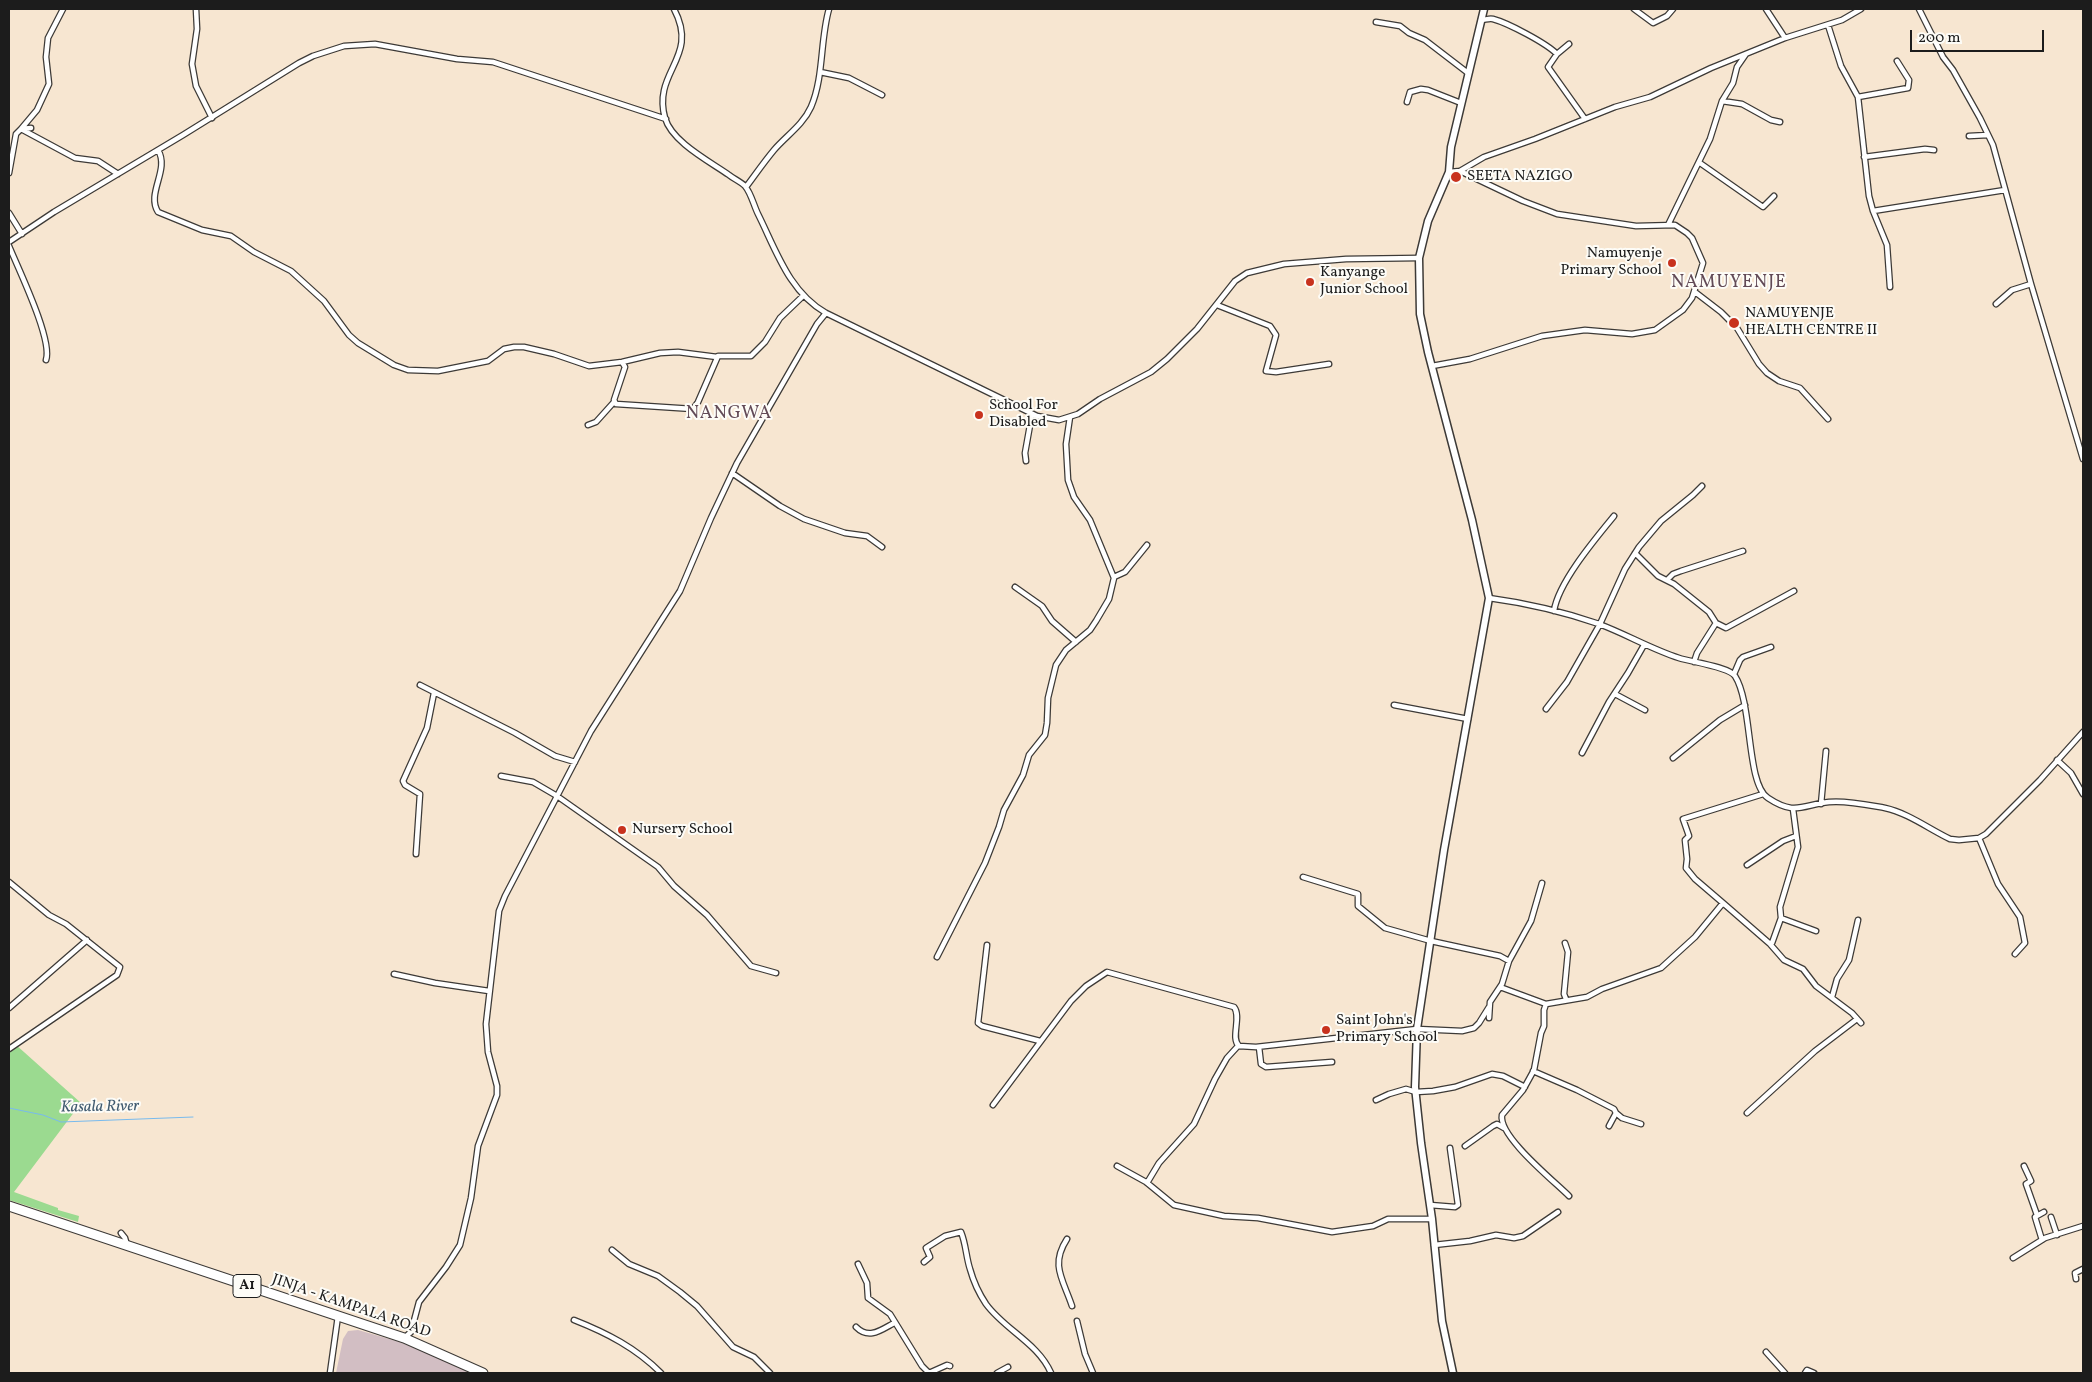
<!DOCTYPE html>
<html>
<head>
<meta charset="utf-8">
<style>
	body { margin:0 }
	#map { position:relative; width:2092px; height:1382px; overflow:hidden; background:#f7e6d1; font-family:Vollkorn,serif }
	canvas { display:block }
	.frame { position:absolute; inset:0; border:10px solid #1c1c1c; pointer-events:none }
	.scale { position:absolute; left:1910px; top:30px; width:134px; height:22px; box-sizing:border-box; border:2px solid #1c1c1c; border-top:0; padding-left:6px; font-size:15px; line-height:18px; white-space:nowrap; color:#1c1c1c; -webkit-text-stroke:4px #fdfcf7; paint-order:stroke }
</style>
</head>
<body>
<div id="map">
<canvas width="2092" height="1382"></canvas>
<div class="frame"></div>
<div class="scale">200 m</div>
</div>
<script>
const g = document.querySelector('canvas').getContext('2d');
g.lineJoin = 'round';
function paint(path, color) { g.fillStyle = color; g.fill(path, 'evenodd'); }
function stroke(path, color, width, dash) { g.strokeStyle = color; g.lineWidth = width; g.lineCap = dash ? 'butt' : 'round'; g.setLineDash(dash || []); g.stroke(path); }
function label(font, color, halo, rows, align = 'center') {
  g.font = font + ' Vollkorn,serif'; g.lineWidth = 4; g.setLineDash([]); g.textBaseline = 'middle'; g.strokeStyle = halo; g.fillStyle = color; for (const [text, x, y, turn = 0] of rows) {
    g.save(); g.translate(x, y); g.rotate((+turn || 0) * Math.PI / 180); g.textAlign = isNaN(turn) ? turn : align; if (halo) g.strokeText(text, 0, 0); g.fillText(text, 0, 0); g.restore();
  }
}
const industrial = new Path2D(`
	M358,1330L400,1342L474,1373H336L343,1339L348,1331Z`);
const green = new Path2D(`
	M15,1044L81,1103L14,1192L58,1208V1210L79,1216L78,1222L9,1200V1048Z`);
const stream = new Path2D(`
	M9,1108L43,1115L61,1122L193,1117`);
const street = new Path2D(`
	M63,9L48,38L46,57L49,84L37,110L21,129L75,158L98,161L118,174
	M196,9L197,29L192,64L196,86L212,118
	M674,9C700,58 652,71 665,118C672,142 709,161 729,175C734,179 741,182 745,186C751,193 754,206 758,214C776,250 789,292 826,313L1037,416L1059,420L1078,414L1100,399L1151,372L1167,359L1197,329L1235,281L1247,273L1284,264L1346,259L1419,258
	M1634,9L1653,23L1667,16L1673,9
	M1766,9L1785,38
	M1919,9L1943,57L1953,70L1980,118L1993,145L2031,284L2083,459
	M1481,20C1485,20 1489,18 1493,19C1508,23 1546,43 1557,54
	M1376,22L1400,26L1409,33L1425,40L1468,73
	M1828,25L1841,66L1858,97L1869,196L1873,211L1887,245L1890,287
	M1569,44L1557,54L1548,67L1585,119
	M820,72L849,78L882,95
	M1858,97L1908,88L1909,80L1897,61
	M1722,101L1742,104L1771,120L1780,122
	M1407,102L1410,92L1421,89L1428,90L1461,103
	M1969,136L1988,135
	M158,150C170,170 146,193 158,212L202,230L231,236L254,252L291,271L324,301L349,335L358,343L394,365L408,370L438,371L488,361L504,349L514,347H524L554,354L589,366L622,362L660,353L678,352L717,357
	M1864,157L1925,149L1934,150
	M1700,163L1763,207L1774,196
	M1449,172L1460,171L1484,157L1535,139L1615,107L1650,97L1711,68L1785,38L1842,20L1861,9
	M9,173L16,134L21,129L31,128
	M746,187C755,175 764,162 774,150C786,136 803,125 811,107C824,77 820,40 829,9
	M1873,211L2005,190
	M9,213L22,234
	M1668,225L1710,139L1722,101L1733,83L1737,67L1746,54
	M9,242L54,212L183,135L299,63L313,56L344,46L375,44L457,59L493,62L666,119
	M9,246C18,268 53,340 46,360
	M1695,292L1721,312L1737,328L1759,364L1767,373L1779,381L1800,388L1828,419
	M1996,304L2012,290L2031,284
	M1217,305L1270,326L1276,335L1266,371L1276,372L1329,364
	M622,362L625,367L614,400L616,404L693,409L698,402L718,356H751L765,342L780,318L803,296
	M1432,366L1470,359L1542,336L1585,330L1632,334L1655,330L1683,310L1692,298L1703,263L1692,238L1687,233L1675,225L1636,226L1557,214L1523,201L1460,171
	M588,425L596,422L614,402
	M1026,461L1025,453L1032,414
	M732,473L780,506L804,519L845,533L867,536L882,547
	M1635,553L1658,576L1674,584L1709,612L1716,623L1726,628L1794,591
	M1114,577L1125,572L1147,545
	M1667,580L1673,574L1681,571L1743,551
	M1015,587L1042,606L1052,621L1076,642
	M1489,598C1526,603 1564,612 1599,624C1626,634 1651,649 1679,658C1692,662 1729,667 1735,676C1753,704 1746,784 1768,798C1795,816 1802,805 1829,802C1846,800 1868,805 1885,808C1908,813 1929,829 1950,839L1959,840L1979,838L1986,834L2040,780L2083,732
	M1554,611C1558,583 1595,539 1614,516
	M1694,662L1697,653L1716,623
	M1734,674L1740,660L1743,657L1771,647
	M420,685L515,733L555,756L575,762
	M1615,694L1645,710
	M1394,705L1468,719
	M1546,709L1567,682L1600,624L1625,569L1639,547L1661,521L1693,495L1702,486
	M1582,753L1609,702L1628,673L1644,645
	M1673,758L1720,720L1745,705
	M2057,760L2071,773L2083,794
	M501,776L533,782L557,796L658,867L674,886L707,915L751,966L776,973
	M1821,804L1826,751
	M1979,838L1998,884L2020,917L2025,943L2015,954
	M416,854L420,794L405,785L403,781L427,728L434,693
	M1747,865L1783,841L1796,836
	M1303,877L1358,894V906L1385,928L1431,941L1500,956L1509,961L1531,921L1542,883
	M9,882L49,915L66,924L120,967L117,975L9,1049
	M1723,903L1695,879L1686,868L1687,859L1685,840L1689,836L1683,819L1763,794
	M1781,918L1816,931
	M1565,943L1568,952L1564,994L1566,999
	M1770,944L1784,960L1803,969L1816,986L1852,1013L1861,1023
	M987,945L978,1023L982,1026L1040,1041
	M937,957L985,863L999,827L1004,810L1023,775L1029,755L1045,735L1047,723L1048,698L1056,665L1066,650L1090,630L1096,621L1109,599L1114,578L1090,520L1074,497L1068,480L1066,444L1070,417
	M394,974L435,983L489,991
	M1500,987L1546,1004
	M1832,997L1837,979L1849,960L1858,920
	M9,1008L87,940
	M1489,1018L1490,1002L1502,984L1509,961
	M1259,1047L1261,1064L1266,1067L1332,1062
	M1533,1071L1577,1090L1614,1109L1616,1113L1609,1126
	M1376,1100L1389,1094L1406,1089L1416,1092L1433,1091L1455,1087L1492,1074L1503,1076L1525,1087
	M993,1105L1071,1001L1086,986L1107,972L1234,1007C1242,1017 1230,1038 1239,1046L1256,1047L1417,1029L1462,1031L1474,1028L1479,1023L1489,1007
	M1616,1113L1622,1118L1641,1124
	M1747,1113L1815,1051L1857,1019
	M1465,1146L1493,1126L1497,1124L1504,1128
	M1117,1166L1146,1182L1174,1205L1224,1216L1258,1218L1332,1232L1373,1226L1388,1219H1432
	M2024,1166L2031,1181L2026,1184L2037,1215
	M1147,1183L1159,1163L1194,1124L1215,1079L1227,1058L1238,1046
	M1569,1196C1554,1181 1498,1136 1502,1115L1523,1090L1534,1070L1541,1033L1544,1026V1010L1546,1004L1587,997L1602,989L1661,968L1695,937L1723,903L1769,943H1772L1781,918L1780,907L1798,847L1793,809
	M1430,1205L1455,1207L1458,1205L1450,1148
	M2051,1217L2057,1235
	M121,1233L125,1238L127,1245
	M1067,1239C1050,1265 1063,1279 1072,1306
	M2042,1240L2035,1217L2044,1212
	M1434,1245L1470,1241L1496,1235L1514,1238L1523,1236L1558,1212
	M612,1250L629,1264L658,1276L680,1292L697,1306L733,1347L754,1357L770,1373
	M2013,1258L2045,1238L2083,1226
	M924,1262L930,1257L926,1248L945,1236L961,1232C966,1244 966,1257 970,1269C973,1280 980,1295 986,1304C1005,1330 1038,1343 1051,1373
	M858,1264L867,1283L868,1298L890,1314L922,1366L929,1373
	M2076,1279L2075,1273L2083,1269
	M574,1320C607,1333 636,1348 661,1373
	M1077,1321L1085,1354L1093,1373
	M856,1327C869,1340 881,1330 894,1323
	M404,1338L411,1332L419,1302L446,1267L460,1245L471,1198L478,1146L497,1095V1086L488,1052L486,1024L499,911L505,896L591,731L680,591L711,518L737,463L817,324L826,313
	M1766,1352L1785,1373
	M330,1373L338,1316
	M929,1373L947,1365L950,1366
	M997,1373L1008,1367
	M1805,1373L1807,1370L1814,1373`);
const secondary = new Path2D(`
	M1453,1373L1442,1321L1432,1219L1421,1143L1415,1087L1417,1029L1444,850L1489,598L1472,520L1428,352L1420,314L1419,258L1428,221L1449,172L1451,147L1484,9`);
const highway = new Path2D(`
	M9,1206L404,1338L483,1373`);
const markers = [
	[1456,177,6,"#c8321e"],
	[1672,263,5,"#c8321e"],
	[1310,282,5,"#c8321e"],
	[1734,323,6,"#c8321e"],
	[979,415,5,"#c8321e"],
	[622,830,5,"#c8321e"],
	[1326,1030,5,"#c8321e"]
];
const shields = [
	[247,1286,28]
];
const shieldNames = [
	["A1",247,1286]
];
const poiNames = [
	["SEETA NAZIGO",1467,177],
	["Namuyenje",1662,254,"right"],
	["Primary School",1662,271,"right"],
	["Kanyange",1320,273],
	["Junior School",1320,290],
	["NAMUYENJE",1745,314],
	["HEALTH CENTRE II",1745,331],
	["School For",989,406],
	["Disabled",989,423],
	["Nursery School",632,830],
	["Saint John's",1336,1021],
	["Primary School",1336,1038]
];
const streetNames = [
	["JINJA - KAMPALA ROAD",351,1307,19]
];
const waterNames = [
	["Kasala River",100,1108,-1]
];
const quarterNames = [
	["NAMUYENJE",1729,284],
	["NANGWA",729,415]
];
paint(industrial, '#d2bec3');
paint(green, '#9bda90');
stroke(stream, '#78baed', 1);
stroke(street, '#3d3a37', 7);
stroke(secondary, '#3d3a37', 9);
stroke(highway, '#3d3a37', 11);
stroke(street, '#fff', 4.5);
stroke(secondary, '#fff', 6);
stroke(highway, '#fff', 9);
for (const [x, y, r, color] of markers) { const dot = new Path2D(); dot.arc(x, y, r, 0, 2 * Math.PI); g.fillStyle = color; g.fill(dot); stroke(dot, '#fdfcf7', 2); }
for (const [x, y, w] of shields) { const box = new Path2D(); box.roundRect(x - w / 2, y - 11.5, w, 23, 4); g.fillStyle = '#fdfcf7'; g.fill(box); stroke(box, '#1c1c1c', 1); }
label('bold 14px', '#1c1c1c', null, shieldNames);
label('15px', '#1c1c1c', '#fdfcf7', poiNames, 'left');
label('15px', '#1c1c1c', '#fdfcf7', streetNames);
label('italic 16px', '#415b70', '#fdfcf7', waterNames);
g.letterSpacing = '1px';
label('18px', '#624a56', '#fdfcf7', quarterNames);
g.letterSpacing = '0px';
</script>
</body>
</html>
